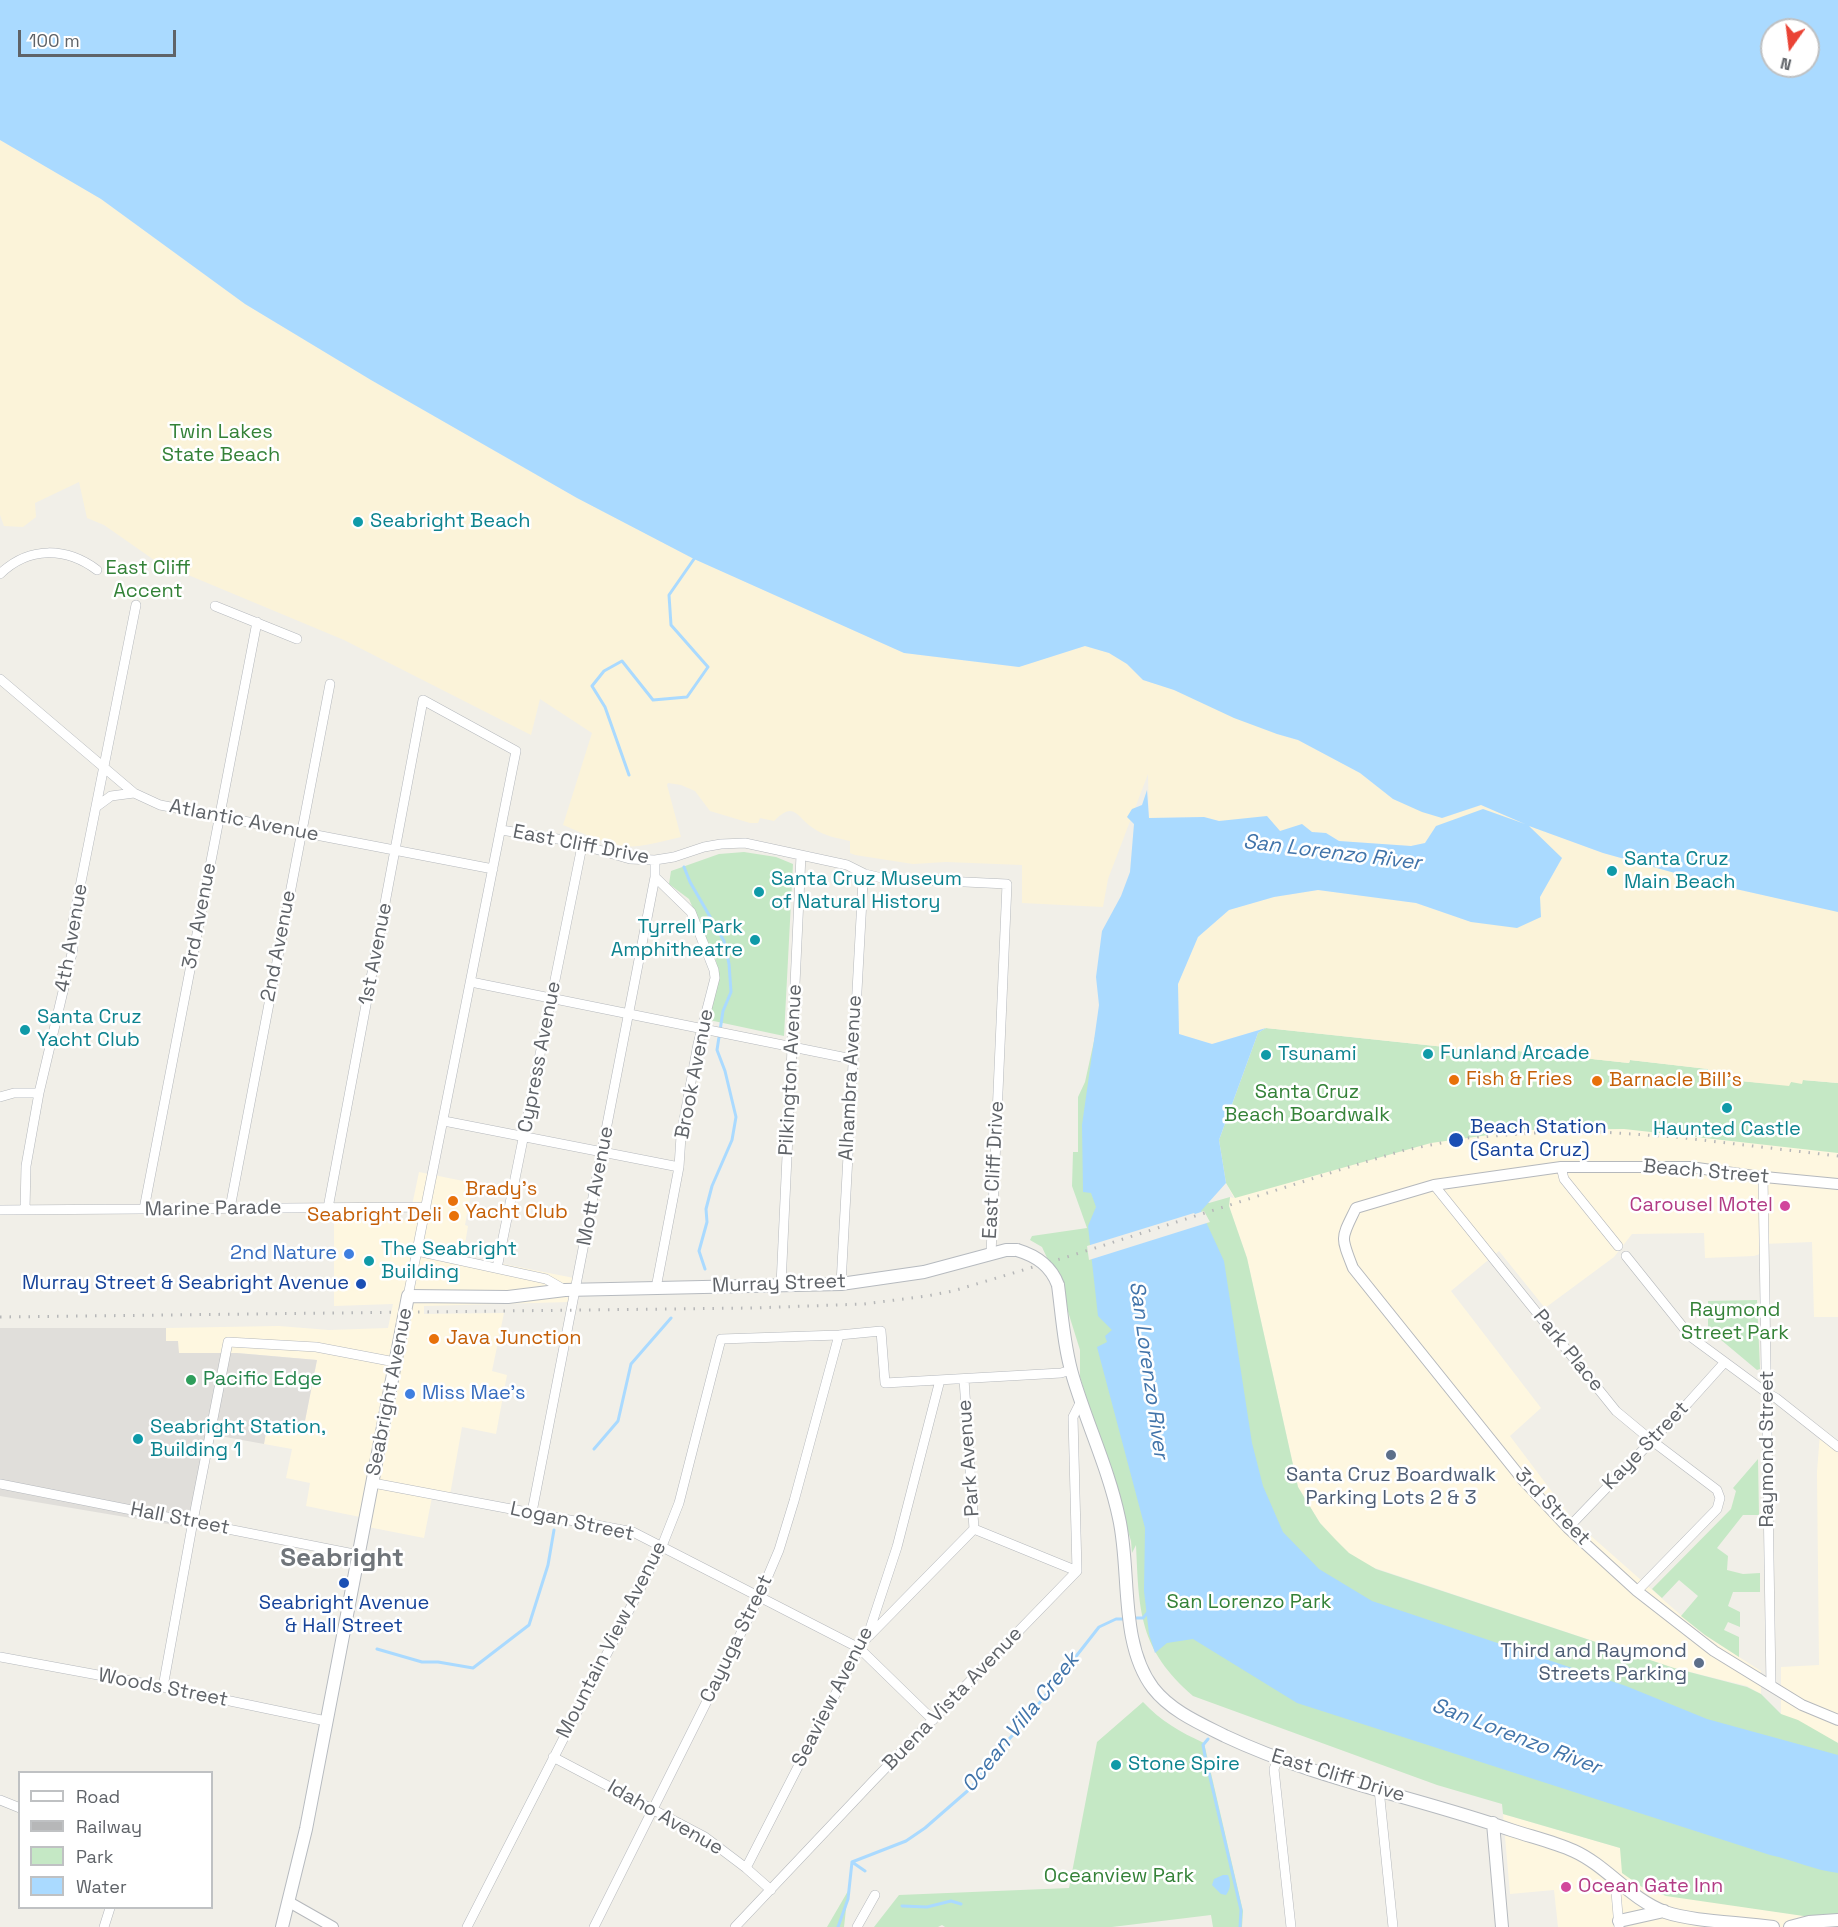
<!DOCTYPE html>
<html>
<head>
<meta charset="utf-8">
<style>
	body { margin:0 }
	#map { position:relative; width:1838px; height:1927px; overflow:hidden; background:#f1efe8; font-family:"Space Grotesk",sans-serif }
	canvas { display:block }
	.legend { position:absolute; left:18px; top:1771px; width:195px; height:138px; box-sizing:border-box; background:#fff; border:2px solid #bfc1c3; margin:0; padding:8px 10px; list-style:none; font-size:18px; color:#5f6368 }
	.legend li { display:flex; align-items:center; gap:12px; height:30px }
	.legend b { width:30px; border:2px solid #bfc1c3 }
	.north { position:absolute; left:1760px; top:18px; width:60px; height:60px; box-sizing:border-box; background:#fff; border:2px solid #bfc1c3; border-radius:50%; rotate:194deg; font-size:16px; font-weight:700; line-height:24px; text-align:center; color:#5f6368 }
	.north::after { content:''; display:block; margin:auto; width:21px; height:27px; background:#ea4335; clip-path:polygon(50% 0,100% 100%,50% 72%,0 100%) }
	.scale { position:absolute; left:18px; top:30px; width:158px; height:27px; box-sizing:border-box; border:3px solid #5f6368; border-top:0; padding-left:8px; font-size:18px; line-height:21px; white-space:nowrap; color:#5f6368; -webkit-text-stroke:4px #fff; paint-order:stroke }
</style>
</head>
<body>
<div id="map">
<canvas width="1838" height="1927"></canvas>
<ul class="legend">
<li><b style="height:8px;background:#fff"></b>Road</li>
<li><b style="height:8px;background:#b6b7b8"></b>Railway</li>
<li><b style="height:16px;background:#c5e8c5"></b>Park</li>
<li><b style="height:16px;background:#aadaff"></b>Water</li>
</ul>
<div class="north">N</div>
<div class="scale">100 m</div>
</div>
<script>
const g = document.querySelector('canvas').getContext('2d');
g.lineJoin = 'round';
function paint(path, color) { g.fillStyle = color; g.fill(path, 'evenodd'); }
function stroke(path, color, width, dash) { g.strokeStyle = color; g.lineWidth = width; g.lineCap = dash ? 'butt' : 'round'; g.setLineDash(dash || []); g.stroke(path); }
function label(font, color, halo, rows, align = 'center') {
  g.font = font + ' "Space Grotesk",sans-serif'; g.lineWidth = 5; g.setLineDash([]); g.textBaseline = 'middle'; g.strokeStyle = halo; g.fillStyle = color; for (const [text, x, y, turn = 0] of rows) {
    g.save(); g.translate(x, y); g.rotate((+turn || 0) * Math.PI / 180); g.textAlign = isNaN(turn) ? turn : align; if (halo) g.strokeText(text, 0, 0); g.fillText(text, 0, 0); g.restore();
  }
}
const commercial = new Path2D(`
	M1518,1051L1629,1063L1630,1060L1708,1069L1721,1074L1720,1078L1740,1077V1081L1788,1085L1791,1082L1838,1083V1317H1814L1812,1242L1763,1244V1253L1754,1256L1705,1258L1704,1233L1632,1234L1614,1257L1545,1308L1499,1251L1451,1291L1541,1408L1510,1436L1574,1521L1700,1632L1761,1671V1694L1747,1686L1674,1668L1369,1566L1349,1553L1335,1540L1320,1523L1298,1487L1247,1258L1229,1206L1230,1197L1234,1198L1226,1183Z
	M419,1172L473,1183L465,1225L468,1226L463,1256L574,1278L570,1302L424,1306V1314L504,1313L492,1371L507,1375L496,1434L462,1427L450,1495L433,1492L424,1538L363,1526L365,1518L306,1506L310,1483L286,1478L292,1449L264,1444L268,1421L304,1426L317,1360L237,1353H179L166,1341V1328L279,1326L329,1330L388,1328L393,1304L334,1306V1221L409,1220Z
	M1820,1433L1838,1447V1743L1781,1714V1667L1819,1665L1817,1472Z
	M1503,1814L1620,1848L1694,1899L1838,1921V1927H1558L1554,1890L1510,1894Z`);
const industrial = new Path2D(`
	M0,1328H166V1341H178L179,1353H237L317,1360L304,1426L268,1421L264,1444L209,1434L191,1528L0,1496Z`);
const green = new Path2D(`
	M744,852L776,857L793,864L784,1036L709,1020L718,971L716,961L689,899L669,884L671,871L719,854Z
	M1115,907L1126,911L1150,1204L1209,1203L1230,1197L1229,1206L1247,1258L1298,1487L1320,1523L1335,1539L1349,1553L1376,1569L1674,1668L1747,1687L1761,1694L1781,1714L1798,1720L1838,1743V1921L1666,1896L1642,1887L1622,1873L1620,1848L1503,1814L1502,1804L1437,1785L1193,1696C1139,1649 1139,1612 1136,1545L1132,1553L1131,1541L1080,1377V1350L1060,1286L1042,1247L1030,1240L1032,1236L1087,1228L1072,1186L1073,1152H1078V1097L1085,1082L1096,1032Z
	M1266,1028L1511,1054L1518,1051L1629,1063L1630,1060L1708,1069L1721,1074L1720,1078L1732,1080V1076L1740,1077V1081L1788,1085L1791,1082L1803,1080L1838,1083V1153L1624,1129L1525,1130L1431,1143L1235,1198L1226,1183L1219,1140L1258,1033Z
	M1757,1300L1760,1369L1757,1370L1708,1329V1301Z
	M1758,1459L1759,1515H1743L1717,1548L1728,1556L1727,1570L1743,1574L1760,1573V1592H1733L1728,1606L1740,1612V1627L1728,1622L1724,1630L1739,1637V1657L1705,1635L1681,1616L1698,1596L1679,1580L1662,1598L1652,1589L1731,1509L1736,1491L1733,1488Z
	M1143,1702C1161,1721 1180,1732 1204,1743L1243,1911L1242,1927H1213L1211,1915L1112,1927H945L942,1925L938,1927H874L899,1895L1069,1888L1097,1742Z
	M848,1891L844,1927H827Z`);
const sand = new Path2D(`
	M0,140L101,199L245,304L371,380L577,498L694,559L904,653L1018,667L1085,646L1109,653L1127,664L1143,680L1174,690L1277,734L1298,740L1360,773L1393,799L1442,818L1481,805L1529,826L1603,853L1718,885L1838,912V1083L1803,1080L1802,1084L1791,1082L1789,1086L1740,1081V1077L1732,1076V1080L1720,1078V1074L1708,1072V1069L1630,1060L1629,1063L1518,1051L1517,1054H1511L1266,1028L1212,1044L1179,1034L1178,984L1198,937L1229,910L1274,897L1318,890L1416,903L1471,922L1540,897L1562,858L1436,826L1425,843L1411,846L1339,841L1326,833L1280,831L1238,820L1219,821L1204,817L1149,818L1148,774L1108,879L1103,907L1022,903V865L946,862L913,864L855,855L850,853V841C837,838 824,836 813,828C796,817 795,800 774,821L760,818L758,823H750L710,811L695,791L681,785L668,783L667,785L681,837C667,840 653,844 639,846C614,849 585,834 563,825L592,733L540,699L531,735L344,640L157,562L104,525L87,518L79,482L35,503L36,517L23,527L4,526L0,515Z`);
const water = new Path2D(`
	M0,0H1838V912L1718,885L1603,853L1529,826L1562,858L1540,897L1541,917L1517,928L1471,922L1416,903L1318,890L1274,897L1229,910L1198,937L1178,984L1179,1034L1212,1044L1266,1028L1258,1033L1219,1140L1226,1183L1201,1211L1224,1261L1252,1443L1263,1486L1283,1532L1319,1569L1372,1601L1626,1686L1707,1719L1838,1755V1873C1814,1870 1793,1860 1770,1855L1297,1703L1193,1639L1167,1643L1155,1653L1149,1634L1144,1591L1145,1528L1097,1347L1107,1342L1105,1336L1112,1330L1098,1316L1088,1226L1096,1207L1091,1193L1083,1192L1082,1125L1099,1005L1096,977L1102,931L1121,896L1130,872L1134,824L1127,817L1132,809L1142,805L1147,790L1149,818L1204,817L1219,821L1267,816L1280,831L1302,824L1312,832L1326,833L1339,841L1411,846L1425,843L1436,826L1483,809L1525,824L1481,805L1442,818L1422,812L1393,799L1360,773L1298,740L1277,734L1234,718L1174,690L1143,680L1127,664L1109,653L1085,646L1019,667L904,653L694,559L577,498L371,380L245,304L101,199L0,140ZM1772,30H1808V66H1772Z
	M1223,1875H1228C1231,1883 1231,1888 1226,1895L1221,1894L1212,1885L1214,1879Z`);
const pier = new Path2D(`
	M1204,1211L1210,1222L1089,1260L1087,1246L1194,1213L1195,1214Z`);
const stream = new Path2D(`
	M629,775L605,707L592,686L604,671L622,661L653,700L687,697L708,667L671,625L669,595L694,559
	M684,867L690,882L724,941L729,964L731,992L723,1011L717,1050L725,1071L736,1117L732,1140L712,1186L706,1209L707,1222L699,1251L705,1269
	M594,1449L618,1421L631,1364L671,1318
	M1132,1618H1143L1149,1611
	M377,1649L422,1662H438L473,1668L529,1625L548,1565L554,1530
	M1208,1739L1203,1745L1205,1756L1241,1910L1240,1927
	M852,1862L865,1871
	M902,1906L927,1907L951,1901L961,1904
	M838,1927L848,1899L852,1862L906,1841L925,1828L972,1787L999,1750L1023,1724L1099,1627L1116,1619H1125`);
const minor = new Path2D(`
	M0,574C29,546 66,547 97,570
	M215,606L297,639
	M0,679L134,793L160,805L493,869
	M96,807L111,796L134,793
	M501,830L564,840L630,859L655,860L674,857L704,847L721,844L745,843L847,865L865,874L882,878L1007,884L991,1254
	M655,877L691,912L714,970L715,978L698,1044L681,1136L679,1167L656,1288
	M471,982L852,1059
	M0,1097L14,1093H39
	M444,1121L679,1167
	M1561,1167L1564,1179L1618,1246
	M1763,1176L1771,1686
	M1434,1185L1616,1411L1651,1440L1717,1490L1720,1498L1717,1509L1637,1591
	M230,1208L330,684
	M328,1208L423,700L516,751L408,1296
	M144,1209L257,622
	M0,1210L426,1207
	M25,1210L26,1166L39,1093L73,949V922L136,605
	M417,1251L546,1279L565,1290
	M1626,1256L1691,1337L1767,1393L1776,1398L1838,1447
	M497,1268L582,846
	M841,1284L863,881L865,874
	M781,1285L801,855
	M373,1483L633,1532L859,1648L933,1720
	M0,1484L359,1555
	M532,1512L655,877V860
	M1568,1528L1688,1403L1724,1363
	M974,1529L1077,1571
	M869,1636L974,1529L964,1379
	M0,1657L163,1687L326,1721
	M163,1687L193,1521L228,1342L316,1347L395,1362
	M553,1757L705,1837L746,1868L771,1890
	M1278,1759L1274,1769L1291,1927
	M1379,1789L1393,1927
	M0,1800L20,1808
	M746,1868L859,1648L867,1638L897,1547L940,1380
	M1615,1880L1619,1927
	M104,1927L110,1908
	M467,1927L662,1546L679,1503L721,1339L839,1335L881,1331L885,1383L1061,1373L1071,1370
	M594,1927L759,1597L779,1550L794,1501L839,1335
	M735,1927L874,1780L1077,1571L1073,1417L1081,1401
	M857,1927L875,1895`);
const tertiary = new Path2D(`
	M1838,1184L1754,1176L1690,1167H1561L1434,1185L1356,1208C1341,1239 1340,1235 1353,1268L1523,1480L1568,1528L1637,1591L1714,1651L1802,1705L1838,1720
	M289,1902L333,1927`);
const secondary = new Path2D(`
	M1058,1285C1062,1315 1064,1348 1073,1377C1087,1424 1109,1470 1119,1518C1131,1571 1119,1643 1153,1688C1171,1711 1199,1723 1225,1736C1316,1779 1416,1797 1511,1830C1532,1837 1554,1842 1574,1851C1607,1866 1630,1899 1665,1912C1694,1922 1741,1922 1773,1927
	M1493,1823L1502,1927
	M1619,1921L1664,1911
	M282,1927L306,1829L408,1296L508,1297L565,1290L841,1284L924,1272L1006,1250H1017
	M1790,1927L1809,1922L1838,1920`);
const rail = new Path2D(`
	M0,1317L752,1308L864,1304L927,1296L953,1291L1070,1256L1355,1165L1405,1150L1467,1138L1533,1133L1601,1132L1676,1137L1838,1156`);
const secondaryBridge = new Path2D(`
	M1017,1250C1037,1256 1051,1266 1058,1285`);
const markers = [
	[358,522,6,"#0f9aa8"],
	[1612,871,6,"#0f9aa8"],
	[759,892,6,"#0f9aa8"],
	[755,940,6,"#0f9aa8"],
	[25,1030,6,"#0f9aa8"],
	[1428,1054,6,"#0f9aa8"],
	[1266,1055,6,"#0f9aa8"],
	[1454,1080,6,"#e8710a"],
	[1597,1081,6,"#e8710a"],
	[1727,1108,6,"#0f9aa8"],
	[1456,1140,8,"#1a4fb4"],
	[453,1201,6,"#e8710a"],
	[1785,1206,6,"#d1479c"],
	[454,1216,6,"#e8710a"],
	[349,1254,6,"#3f7fe0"],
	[369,1261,6,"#0f9aa8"],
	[361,1284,6,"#1a4fb4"],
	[434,1339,6,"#e8710a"],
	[191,1380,6,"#2e9e5b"],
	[410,1394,6,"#3f7fe0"],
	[138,1439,6,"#0f9aa8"],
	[1391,1455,6,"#5c6f8a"],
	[344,1583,6,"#1a4fb4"],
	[1699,1663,6,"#5c6f8a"],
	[1116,1765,6,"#0f9aa8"],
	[1566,1887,6,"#d1479c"]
];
const parkNames = [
	["Twin Lakes",221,433],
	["State Beach",221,456],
	["East Cliff",148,569],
	["Accent",148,592],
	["Santa Cruz",1307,1093],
	["Beach Boardwalk",1307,1116],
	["Raymond",1735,1311],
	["Street Park",1735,1334],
	["San Lorenzo Park",1249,1603],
	["Oceanview Park",1119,1877]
];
const cultureNames = [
	["Seabright Beach",370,522],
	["Santa Cruz",1624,860],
	["Main Beach",1624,883],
	["Santa Cruz Museum",771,880],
	["of Natural History",771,903],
	["Tyrrell Park",743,928,"right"],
	["Amphitheatre",743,951,"right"],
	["Santa Cruz",37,1018],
	["Yacht Club",37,1041],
	["Funland Arcade",1440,1054],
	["Tsunami",1278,1055],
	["Haunted Castle",1727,1130,"center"],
	["The Seabright",381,1250],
	["Building",381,1273],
	["Seabright Station,",150,1428],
	["Building 1",150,1451],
	["Stone Spire",1128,1765]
];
const streetNames = [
	["Atlantic Avenue",244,821,11],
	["East Cliff Drive",581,845,11],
	["3rd Avenue",200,916,-79],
	["4th Avenue",72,938,-80],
	["2nd Avenue",279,946,-79],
	["1st Avenue",376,954,-79],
	["Cypress Avenue",540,1057,-79],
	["Pilkington Avenue",791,1070,-87],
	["Brook Avenue",695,1074,-79],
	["Alhambra Avenue",851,1078,-87],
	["East Cliff Drive",994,1170,-87],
	["Beach Street",1706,1172,5],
	["Mott Avenue",596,1186,-79],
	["Marine Parade",213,1209,-1],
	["Murray Street",779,1284,-2],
	["Park Place",1568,1351,51],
	["Seabright Avenue",390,1392,-79],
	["Kaye Street",1646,1446,-46],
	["Raymond Street",1768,1449,-90],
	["Park Avenue",969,1458,-94],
	["3rd Street",1552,1507,46],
	["Hall Street",180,1519,11],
	["Logan Street",572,1522,12],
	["Cayuga Street",737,1639,-64],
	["Mountain View Avenue",612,1640,-63],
	["Woods Street",163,1688,11],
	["Seaview Avenue",833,1697,-63],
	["Buena Vista Avenue",953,1699,-46],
	["East Cliff Drive",1338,1776,17],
	["Idaho Avenue",665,1818,30]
];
const foodNames = [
	["Fish & Fries",1466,1080],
	["Barnacle Bill's",1609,1081],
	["Brady's",465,1190],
	["Yacht Club",465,1213],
	["Seabright Deli",442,1216,"right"],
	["Java Junction",446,1339]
];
const transitNames = [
	["Beach Station",1470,1128],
	["(Santa Cruz)",1470,1151],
	["Murray Street & Seabright Avenue",349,1284,"right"],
	["Seabright Avenue",344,1604,"center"],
	["& Hall Street",344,1627,"center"]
];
const hotelNames = [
	["Carousel Motel",1773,1206],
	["Ocean Gate Inn",1578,1887,"left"]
];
const shopNames = [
	["2nd Nature",337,1254],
	["Miss Mae's",422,1394,"left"]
];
const leisureNames = [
	["Pacific Edge",203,1380]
];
const serviceNames = [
	["Santa Cruz Boardwalk",1391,1476],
	["Parking Lots 2 & 3",1391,1499],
	["Third and Raymond",1687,1652,"right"],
	["Streets Parking",1687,1675,"right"]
];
const waterNames = [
	["San Lorenzo River",1332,853,7],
	["San Lorenzo River",1148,1370,82],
	["Ocean Villa Creek",1021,1723,-51],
	["San Lorenzo River",1516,1737,21]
];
const districtNames = [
	["Seabright",342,1559]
];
paint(commercial, '#fef7e0');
paint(industrial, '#e0deda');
paint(green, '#c5e8c5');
paint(sand, '#fbf3d9');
paint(water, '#aadaff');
paint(pier, '#f1efe8');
stroke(stream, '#aadaff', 3);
stroke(minor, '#b5b8bc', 10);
stroke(tertiary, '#b5b8bc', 12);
stroke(secondary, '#b6babf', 14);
stroke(minor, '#fff', 9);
stroke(tertiary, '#fff', 10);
stroke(secondary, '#fff', 12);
stroke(rail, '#b6b7b8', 3, [1.5, 8]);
stroke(secondaryBridge, '#b6babf', 14, []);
stroke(secondaryBridge, '#fff', 12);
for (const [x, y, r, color] of markers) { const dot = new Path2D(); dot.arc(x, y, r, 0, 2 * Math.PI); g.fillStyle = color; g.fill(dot); stroke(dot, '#fff', 2); }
label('20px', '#348238', '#fff', parkNames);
label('20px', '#0d838f', '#fff', cultureNames, 'left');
label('20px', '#5f6368', '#fff', streetNames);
label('20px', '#c56008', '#fff', foodNames, 'left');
label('20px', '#164399', '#fff', transitNames, 'left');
label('20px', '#b23c85', '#fff', hotelNames, 'right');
label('20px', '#366cbe', '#fff', shopNames, 'right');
label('20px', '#27864d', '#fff', leisureNames, 'left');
label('20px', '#4e5e75', '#fff', serviceNames);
label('italic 21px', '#4174aa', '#fff', waterNames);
label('bold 26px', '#70757a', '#fff', districtNames);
</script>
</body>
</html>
